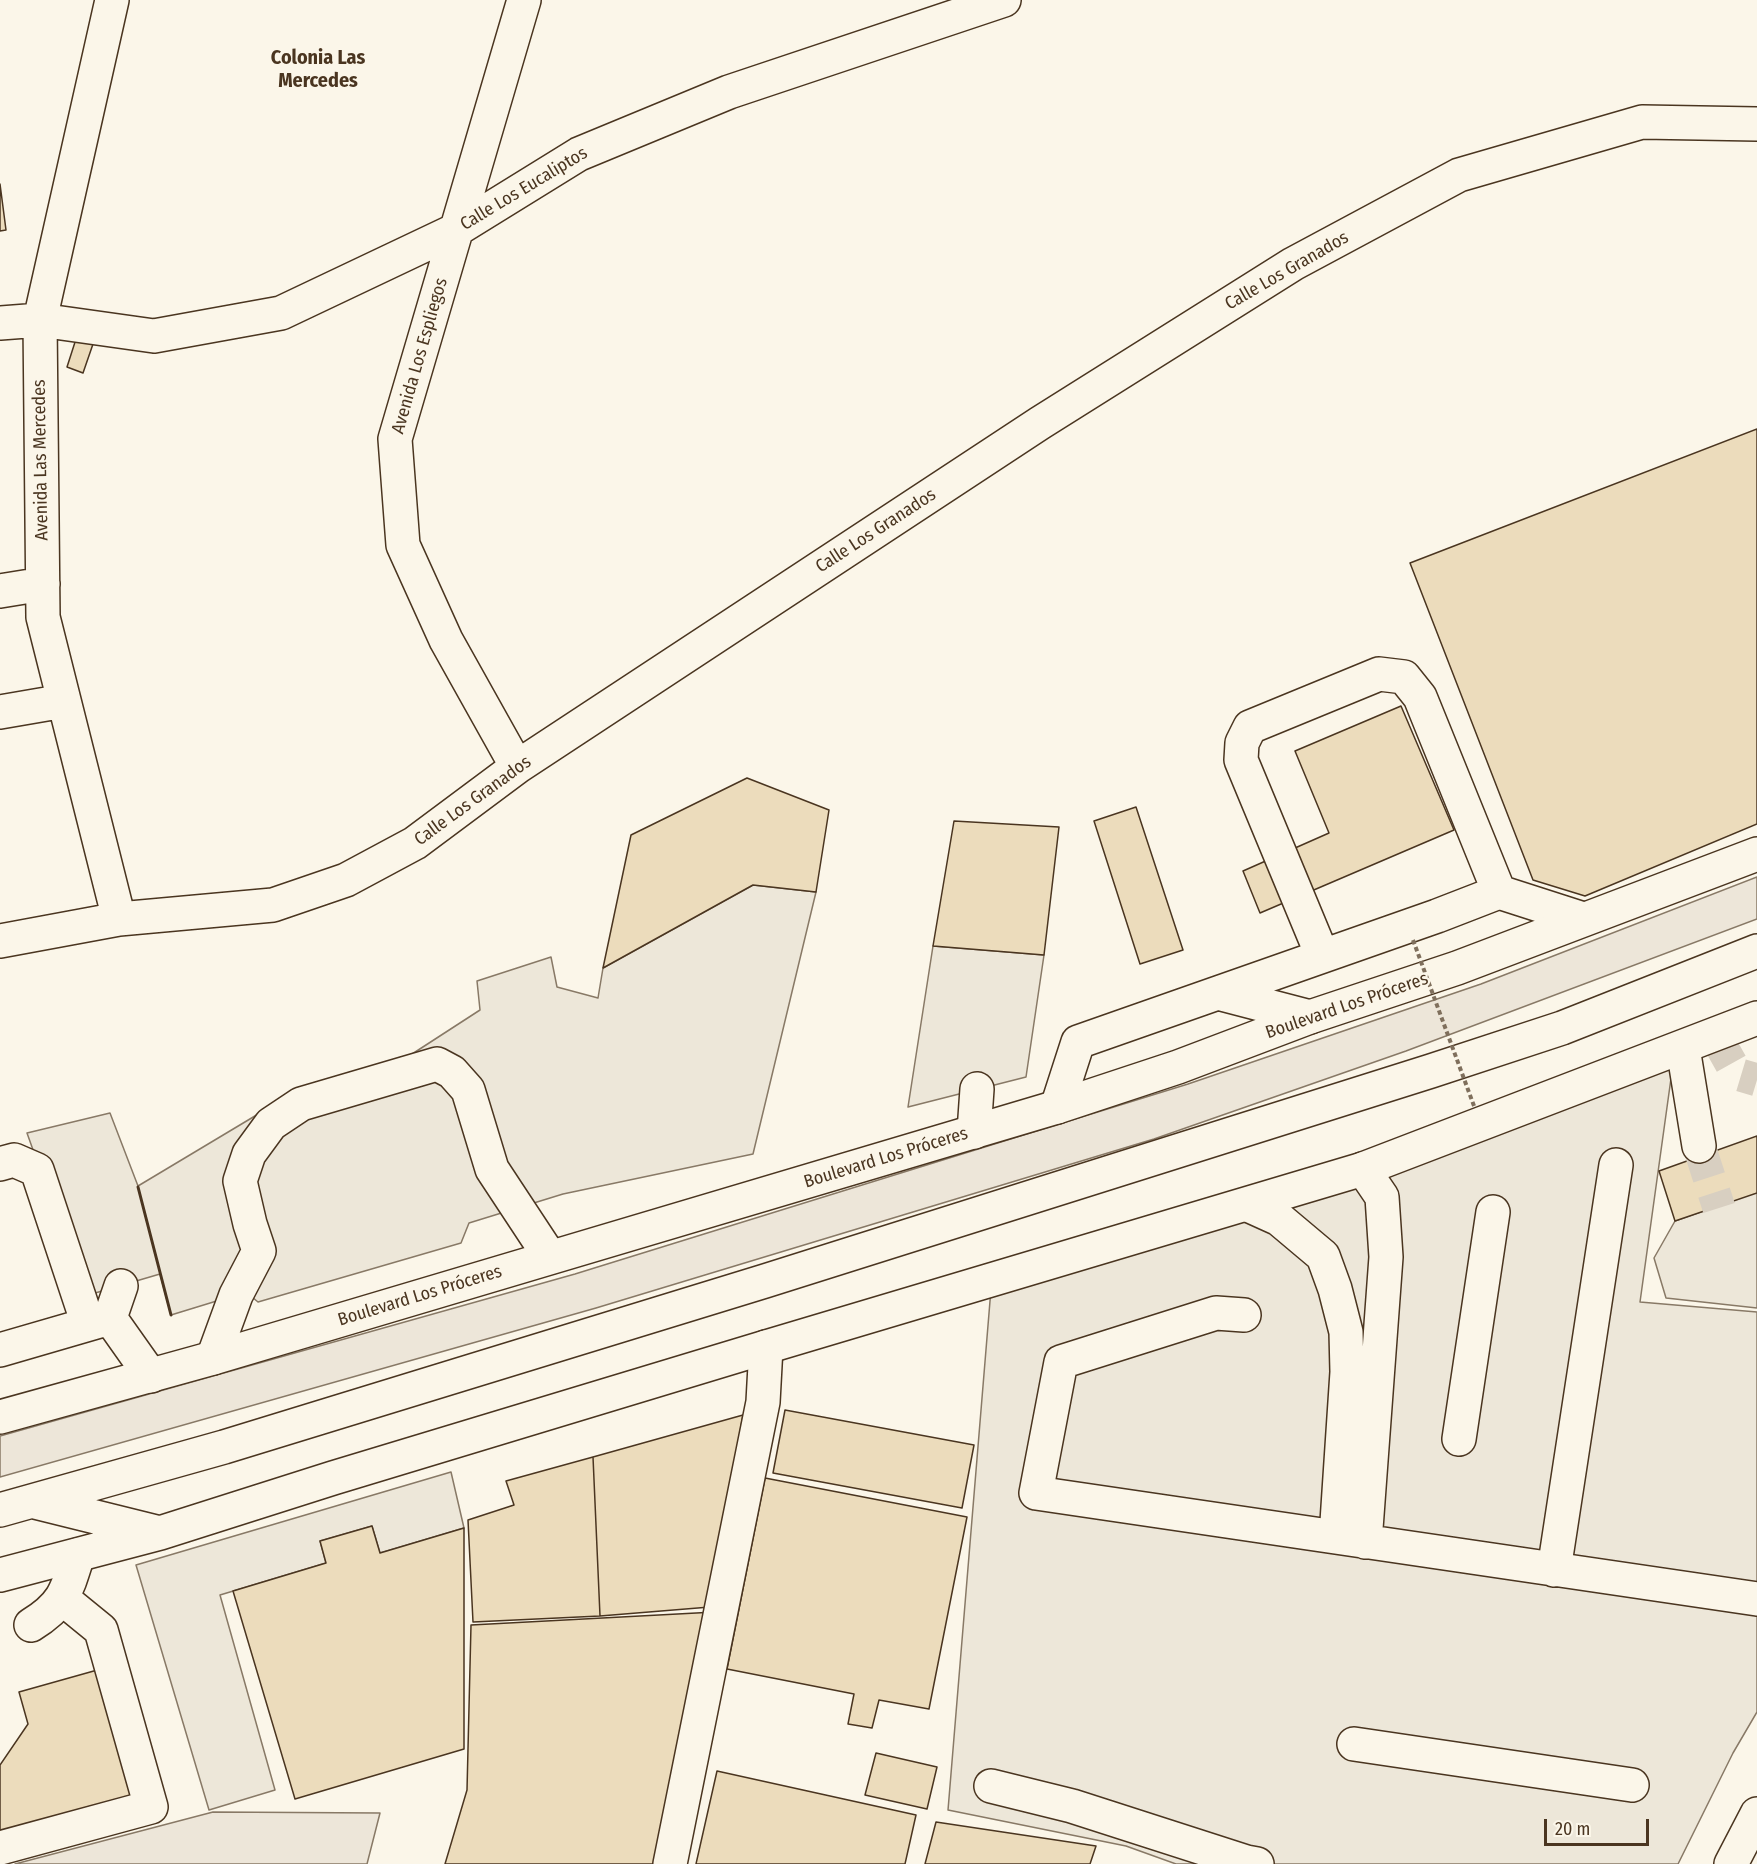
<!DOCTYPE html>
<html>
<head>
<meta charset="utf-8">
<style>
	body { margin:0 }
	#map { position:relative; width:1757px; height:1864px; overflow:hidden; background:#fbf6e9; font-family:"Fira Sans Condensed",sans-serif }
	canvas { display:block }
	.scale { position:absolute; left:1544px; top:1819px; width:105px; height:27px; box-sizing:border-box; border:3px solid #4a3520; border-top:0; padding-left:8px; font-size:18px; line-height:21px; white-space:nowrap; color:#4a3520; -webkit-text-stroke:4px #fbf6e9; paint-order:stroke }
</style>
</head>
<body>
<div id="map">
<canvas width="1757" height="1864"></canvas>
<div class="scale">20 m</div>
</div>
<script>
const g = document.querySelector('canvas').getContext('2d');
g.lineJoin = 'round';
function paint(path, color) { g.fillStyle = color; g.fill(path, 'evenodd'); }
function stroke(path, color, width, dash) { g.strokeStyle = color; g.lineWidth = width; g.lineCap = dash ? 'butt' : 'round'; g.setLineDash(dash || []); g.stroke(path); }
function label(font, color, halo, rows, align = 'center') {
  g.font = font + ' "Fira Sans Condensed",sans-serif'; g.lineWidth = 4.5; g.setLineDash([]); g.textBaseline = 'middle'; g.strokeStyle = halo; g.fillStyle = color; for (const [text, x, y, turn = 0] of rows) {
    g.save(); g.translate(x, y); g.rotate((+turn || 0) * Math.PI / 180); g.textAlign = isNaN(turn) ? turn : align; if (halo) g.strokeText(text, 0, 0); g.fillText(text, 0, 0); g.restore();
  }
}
const green = new Path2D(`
	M1757,877V919L1406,1051L1154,1139L596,1308L0,1477V1436L575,1274L1188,1084L1481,984Z
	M213,1812L380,1813L367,1864H15Z`);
const parking = new Path2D(`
	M753,885L816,892L753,1154L563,1194L469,1223L461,1243L258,1302L246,1292L171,1315L160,1274L85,1296L27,1133L110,1113L138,1186L300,1089L409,1056L480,1010L477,981L551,957L557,987L598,998L603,968Z
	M933,946L1044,955L1026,1077L908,1107Z
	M1673,1064L1640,1302L1757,1312V1712L1733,1753L1678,1864H1176L1126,1846L948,1810L991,1289Z
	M1757,1192V1308L1666,1298L1654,1258L1675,1221Z
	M451,1472L464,1528L380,1553L372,1526L320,1541L326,1563L220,1595L275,1790L209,1810L136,1565Z`);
const building = new Path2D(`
	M0,184L6,230L0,231Z
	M76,339L93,344L83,373L67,367Z
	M1757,429V824L1585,896L1533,880L1410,563Z
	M1401,706L1454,830L1260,913L1243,871L1329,833L1295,751Z
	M747,778L829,810L816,892L753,885L603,968L631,835Z
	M1136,807L1183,950L1140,964L1094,821Z
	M954,821L1059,827L1044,955L933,946Z
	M1757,1136V1193L1675,1221L1659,1171Z
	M785,1410L974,1445L962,1508L773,1473Z
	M743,1415L710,1607L600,1616L593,1457Z
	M593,1457L600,1616L473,1622L468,1520L514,1505L506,1481Z
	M765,1478L967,1517L929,1709L879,1700L872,1728L848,1724L854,1694L727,1669Z
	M372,1526L380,1553L464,1528V1749L295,1799L233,1591L326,1563L320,1541Z
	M715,1612L658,1864H445L467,1790L471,1625Z
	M108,1667L140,1794L0,1832V1765L28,1724L19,1692Z
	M876,1753L937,1767L927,1809L865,1795Z
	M717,1771L916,1815L905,1864H696Z
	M936,1822L1096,1846L1090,1864H925Z`);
const minorTunnel = new Path2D(`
	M1715,1035L1737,1074L1757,1080
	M1699,1146L1719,1208`);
const minor = new Path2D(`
	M112,0L40,320L43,617L119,919
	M0,323L40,320L154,336L281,313L456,230L579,154L729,92L1004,0
	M0,591L43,584
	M0,712L64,701
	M517,767L446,640L403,545L395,439L524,0
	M0,941L119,919L273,905L346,880L415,843L517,767L1040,423L1293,264L1459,175L1642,122L1757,124
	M1322,955L1241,760L1242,743L1250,727L1379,674L1404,677L1420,697L1499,892
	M1218,993L1310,1017
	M1683,1048L1699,1146
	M1057,1107L1078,1042L1437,916L1499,892L1583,919
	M974,1132L977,1089
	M0,1164L14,1160L37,1170L88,1324
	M1363,1169L1382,1197L1386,1257L1365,1542
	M1248,1205L1279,1219L1323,1256L1335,1289L1346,1332L1347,1372L1336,1537
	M1244,1315L1216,1313L1061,1362L1036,1493L1757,1599
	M110,1318L121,1286
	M0,1350L110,1318L151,1376
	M213,1358L236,1295L259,1251L250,1224L240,1181L249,1154L271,1124L301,1104L437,1064L452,1072L468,1090L492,1169L550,1257
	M1459,1439L1493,1212
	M1554,1570L1616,1165
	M31,1625C64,1605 67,1590 78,1555
	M1354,1744L1632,1785
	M991,1786L1072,1806L1246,1862L1257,1864
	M0,1848L151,1807L101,1630L63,1599
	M670,1864L763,1402L766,1347
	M1731,1864L1757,1814`);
const highway = new Path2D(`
	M0,1417L213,1358L1057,1107L1178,1067L1310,1017L1457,968L1757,854
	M35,1502L156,1532
	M0,1510L224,1447L765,1281L1431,1071L1562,1028L1757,951
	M0,1575L160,1533L333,1478L766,1347L1363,1169L1757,1018`);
const pathBridge = new Path2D(`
	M1413,940L1474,1106`);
const wall = new Path2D(`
	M138,1187L171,1315`);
const streetNames = [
	["Calle Los Eucaliptos",524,189,-31],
	["Calle Los Granados",1287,271,-30],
	["Avenida Los Espliegos",420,356,-74],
	["Avenida Las Mercedes",41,460,-91],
	["Calle Los Granados",876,531,-33],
	["Calle Los Granados",473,801,-36],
	["Boulevard Los Próceres",1347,1006,-19],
	["Boulevard Los Próceres",886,1158,-17],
	["Boulevard Los Próceres",420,1296,-17]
];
const neighbourhoodNames = [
	["Colonia Las",318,58],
	["Mercedes",318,81]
];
paint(green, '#ede6d9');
stroke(green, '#887966', 1.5);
paint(parking, '#ede7d9');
stroke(parking, '#887966', 1.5);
paint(building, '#ecdcbc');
stroke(building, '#4a3520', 1.5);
stroke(minorTunnel, '#d8cfc1', 33, [33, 16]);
stroke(minor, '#4a3520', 36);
stroke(highway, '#4a3520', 36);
stroke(minor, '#fbf6e9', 33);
stroke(highway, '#fbf6e9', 33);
stroke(pathBridge, '#7f6f5c', 4, [4.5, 3]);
stroke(wall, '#4a3520', 3);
label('18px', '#4a3520', '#fbf6e9', streetNames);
label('bold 20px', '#4a3520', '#fbf6e9', neighbourhoodNames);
</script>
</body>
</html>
